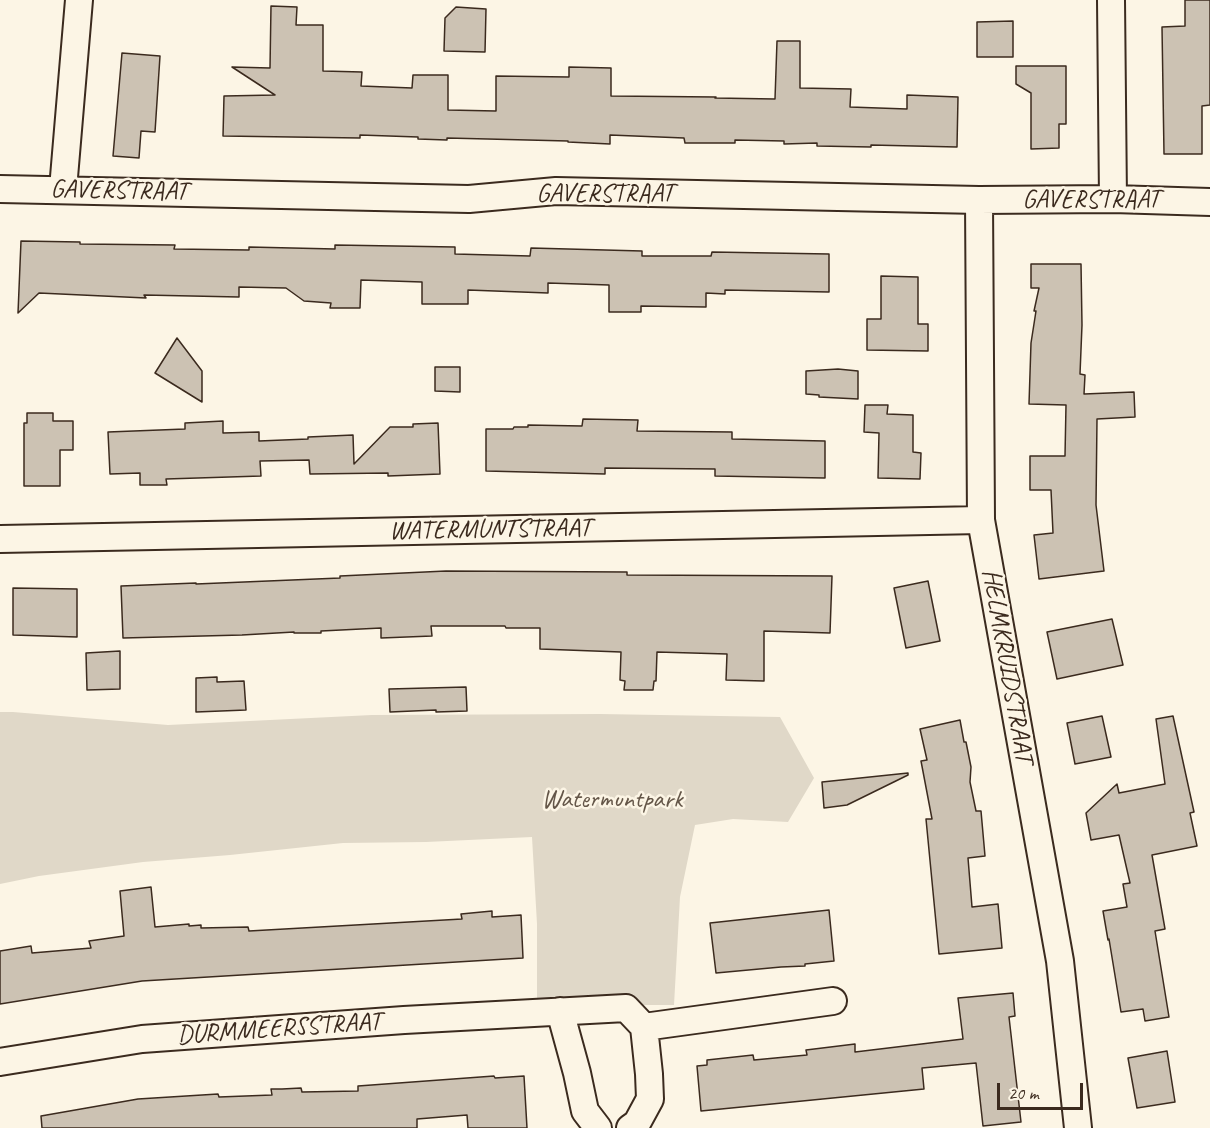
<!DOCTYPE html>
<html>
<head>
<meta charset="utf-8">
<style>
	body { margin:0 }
	#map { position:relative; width:1210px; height:1128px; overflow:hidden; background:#fcf5e5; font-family:Caveat,sans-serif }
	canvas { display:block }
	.scale { position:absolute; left:997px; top:1083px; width:86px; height:27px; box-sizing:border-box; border:3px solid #3b2a1e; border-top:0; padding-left:8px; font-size:18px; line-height:21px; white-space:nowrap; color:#3b2a1e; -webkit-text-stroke:4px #fcf5e5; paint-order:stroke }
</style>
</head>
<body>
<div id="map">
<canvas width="1210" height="1128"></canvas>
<div class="scale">20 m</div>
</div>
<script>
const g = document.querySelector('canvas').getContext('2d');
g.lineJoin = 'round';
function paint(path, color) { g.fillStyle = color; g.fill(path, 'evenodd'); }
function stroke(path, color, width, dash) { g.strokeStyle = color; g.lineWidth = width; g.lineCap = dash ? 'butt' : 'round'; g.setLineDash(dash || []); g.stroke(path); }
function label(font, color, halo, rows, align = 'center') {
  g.font = font + ' Caveat,sans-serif'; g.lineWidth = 5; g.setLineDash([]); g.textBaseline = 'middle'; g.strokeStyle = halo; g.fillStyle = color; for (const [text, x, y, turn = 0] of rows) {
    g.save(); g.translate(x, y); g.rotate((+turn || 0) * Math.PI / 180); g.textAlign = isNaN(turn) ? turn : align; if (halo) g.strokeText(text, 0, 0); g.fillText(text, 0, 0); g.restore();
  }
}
const green = new Path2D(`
	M0,712H13L168,725L372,715L600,714L780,717L814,778L788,822L733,819L695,825L680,897L674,1005H627L537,1000V924L532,837L426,842L343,843L230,855L143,862L39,876L0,884Z`);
const building = new Path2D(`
	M1185,0H1210V105L1202,106V154H1164L1162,27L1185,26Z
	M271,6L297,7L296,25H323V71L362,72L361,86L412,88L413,75H448V110L496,111V76L569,77V67L611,68V96L716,97L715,98L775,99L777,41H800V88L851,89L850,107L907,109V95L958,97L957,147L871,145V147L817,146V143L784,144V141L735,140V143H685L684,138L610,135V144L568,142V141L447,138V140L418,139V137L360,135V138L223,136L224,96L275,95L232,67L270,68Z
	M456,7L486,9L485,52L444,51L445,18Z
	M1013,21V57H977V22Z
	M122,53L160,56L155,132L141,131L139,158L113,156Z
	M1016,66H1066V124H1059V148L1031,149V93L1016,84Z
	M21,241L80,242V244L175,245L174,249L249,250V247L335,249V245L455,247V254L530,256L531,248L642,251V256H711L712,252L829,254V292L725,290V294L706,293V307L641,306V312H609V285L548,283V293L468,290V304H422V282L361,280L360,308H330L331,303L304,301L286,288L239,287V297L144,295L146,298L39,293L18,313Z
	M1031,264H1081L1082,325L1080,374L1085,375L1084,394L1134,392L1135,417L1097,419L1096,505L1104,571L1039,579L1034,535L1053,533L1051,490H1030V456H1065L1066,405L1029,404L1031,343L1036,311H1034L1039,288H1031Z
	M881,276L918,277V324H928V351L867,350V319H881Z
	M177,338L202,371V402L155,373Z
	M435,367H460V392L435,391Z
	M838,369L858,371V399L819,397V395L806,394V371Z
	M865,405H888L887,414L913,415V452L921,453L920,479L878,478L879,433L864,432Z
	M27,413H53V421H73V450H60V486H24V423H27Z
	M583,419L638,420L637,431L732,432V439L825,441V478L715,476V469L605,468V474L486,471V429H513L514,427H528V425L582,426Z
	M223,421V433L259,432V441L308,439V437L353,435L354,464L390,427H413V424L438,423L440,474L388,476V473L310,474L309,460L260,461L261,476L166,479L167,485H140V473L110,474L108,432L185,429V423Z
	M446,571L627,572V575L832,576L830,633L764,631V681L726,680L727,654L657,652L656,681H654L653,690H624L625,681L620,680L621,652L540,649V628H506L505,626H431L432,636L381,638V628L321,631V633H294V632L242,635L123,638L121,586L196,583V584L340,578V576Z
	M928,581L940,641L906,648L894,588Z
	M13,588L77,589V637L13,635Z
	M1112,619L1123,665L1057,679L1047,632Z
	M120,651V689L87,690L86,653Z
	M217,677V682L244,681L246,710L196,712V678Z
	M466,687L467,711L436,712V710L390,712L389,689Z
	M1102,716L1111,757L1075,764L1067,723Z
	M1173,716L1194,812L1190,813L1197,846L1152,855L1165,929L1155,931L1169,1017L1145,1021L1143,1009L1121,1012L1109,939L1108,940L1103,911L1127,907L1123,884L1130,883L1119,835L1091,840L1086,813L1117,784L1119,793L1165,784L1156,719Z
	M960,720L964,742H966L971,767L970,782L976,811H981L985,856L968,858L972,907L998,904L1002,948L939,954L926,819H932L921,761L927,760L920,729Z
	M908,773V775L847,805L824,808L822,782Z
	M151,887L155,927L189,924V926L201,925V928L248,927L249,931L462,919L461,914L492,911V917L521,915L523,958L142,981L0,1004V951L31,946L32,953L91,948L89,941L124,936L120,891Z
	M829,910L834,961L805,964V966L781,967L716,973L710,923Z
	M1013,993L1015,1016L1009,1017L1021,1122L983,1126L976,1063L922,1068L924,1089L701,1111L697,1066L707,1065V1060L753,1055L754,1060L807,1055L806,1050L855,1044V1052L963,1039L958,998Z
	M1167,1051L1175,1102L1137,1108L1128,1058Z
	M494,1076L495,1078L524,1076L527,1128H468L467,1115L417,1119V1128H42L41,1116L138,1099L218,1094L219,1097L272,1095L271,1089H282L301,1088L302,1092L358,1091V1086Z`);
const street = new Path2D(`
	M1111,0L1113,199
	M0,189L469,199L556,191L979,200L1113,199L1210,202
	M63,189L79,0
	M979,200L981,520L1060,961L1078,1128
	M0,539L981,520
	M560,1011L577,1073L585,1111L598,1128
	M644,1027L833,1001
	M0,1062L142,1039L404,1020L626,1008L644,1027L649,1074L650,1099L637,1123L630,1128`);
const streetNames = [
	["GAVERSTRAAT",119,191,1],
	["GAVERSTRAAT",605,194],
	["GAVERSTRAAT",1091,200],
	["WATERMUNTSTRAAT",490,530,-1],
	["HELMKRUIDSTRAAT",1007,666,80],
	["DURMMEERSSTRAAT",279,1029,-4]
];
const parkNames = [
	["Watermuntpark",612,800]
];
paint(green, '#e0d8c8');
paint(building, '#ccc2b3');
stroke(building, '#3b2a1e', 1.5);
stroke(street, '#3b2a1e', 30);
stroke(street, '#fcf5e5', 26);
label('26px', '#3b2a1e', '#fcf5e5', streetNames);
label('26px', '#645648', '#fcf5e5', parkNames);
</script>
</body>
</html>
